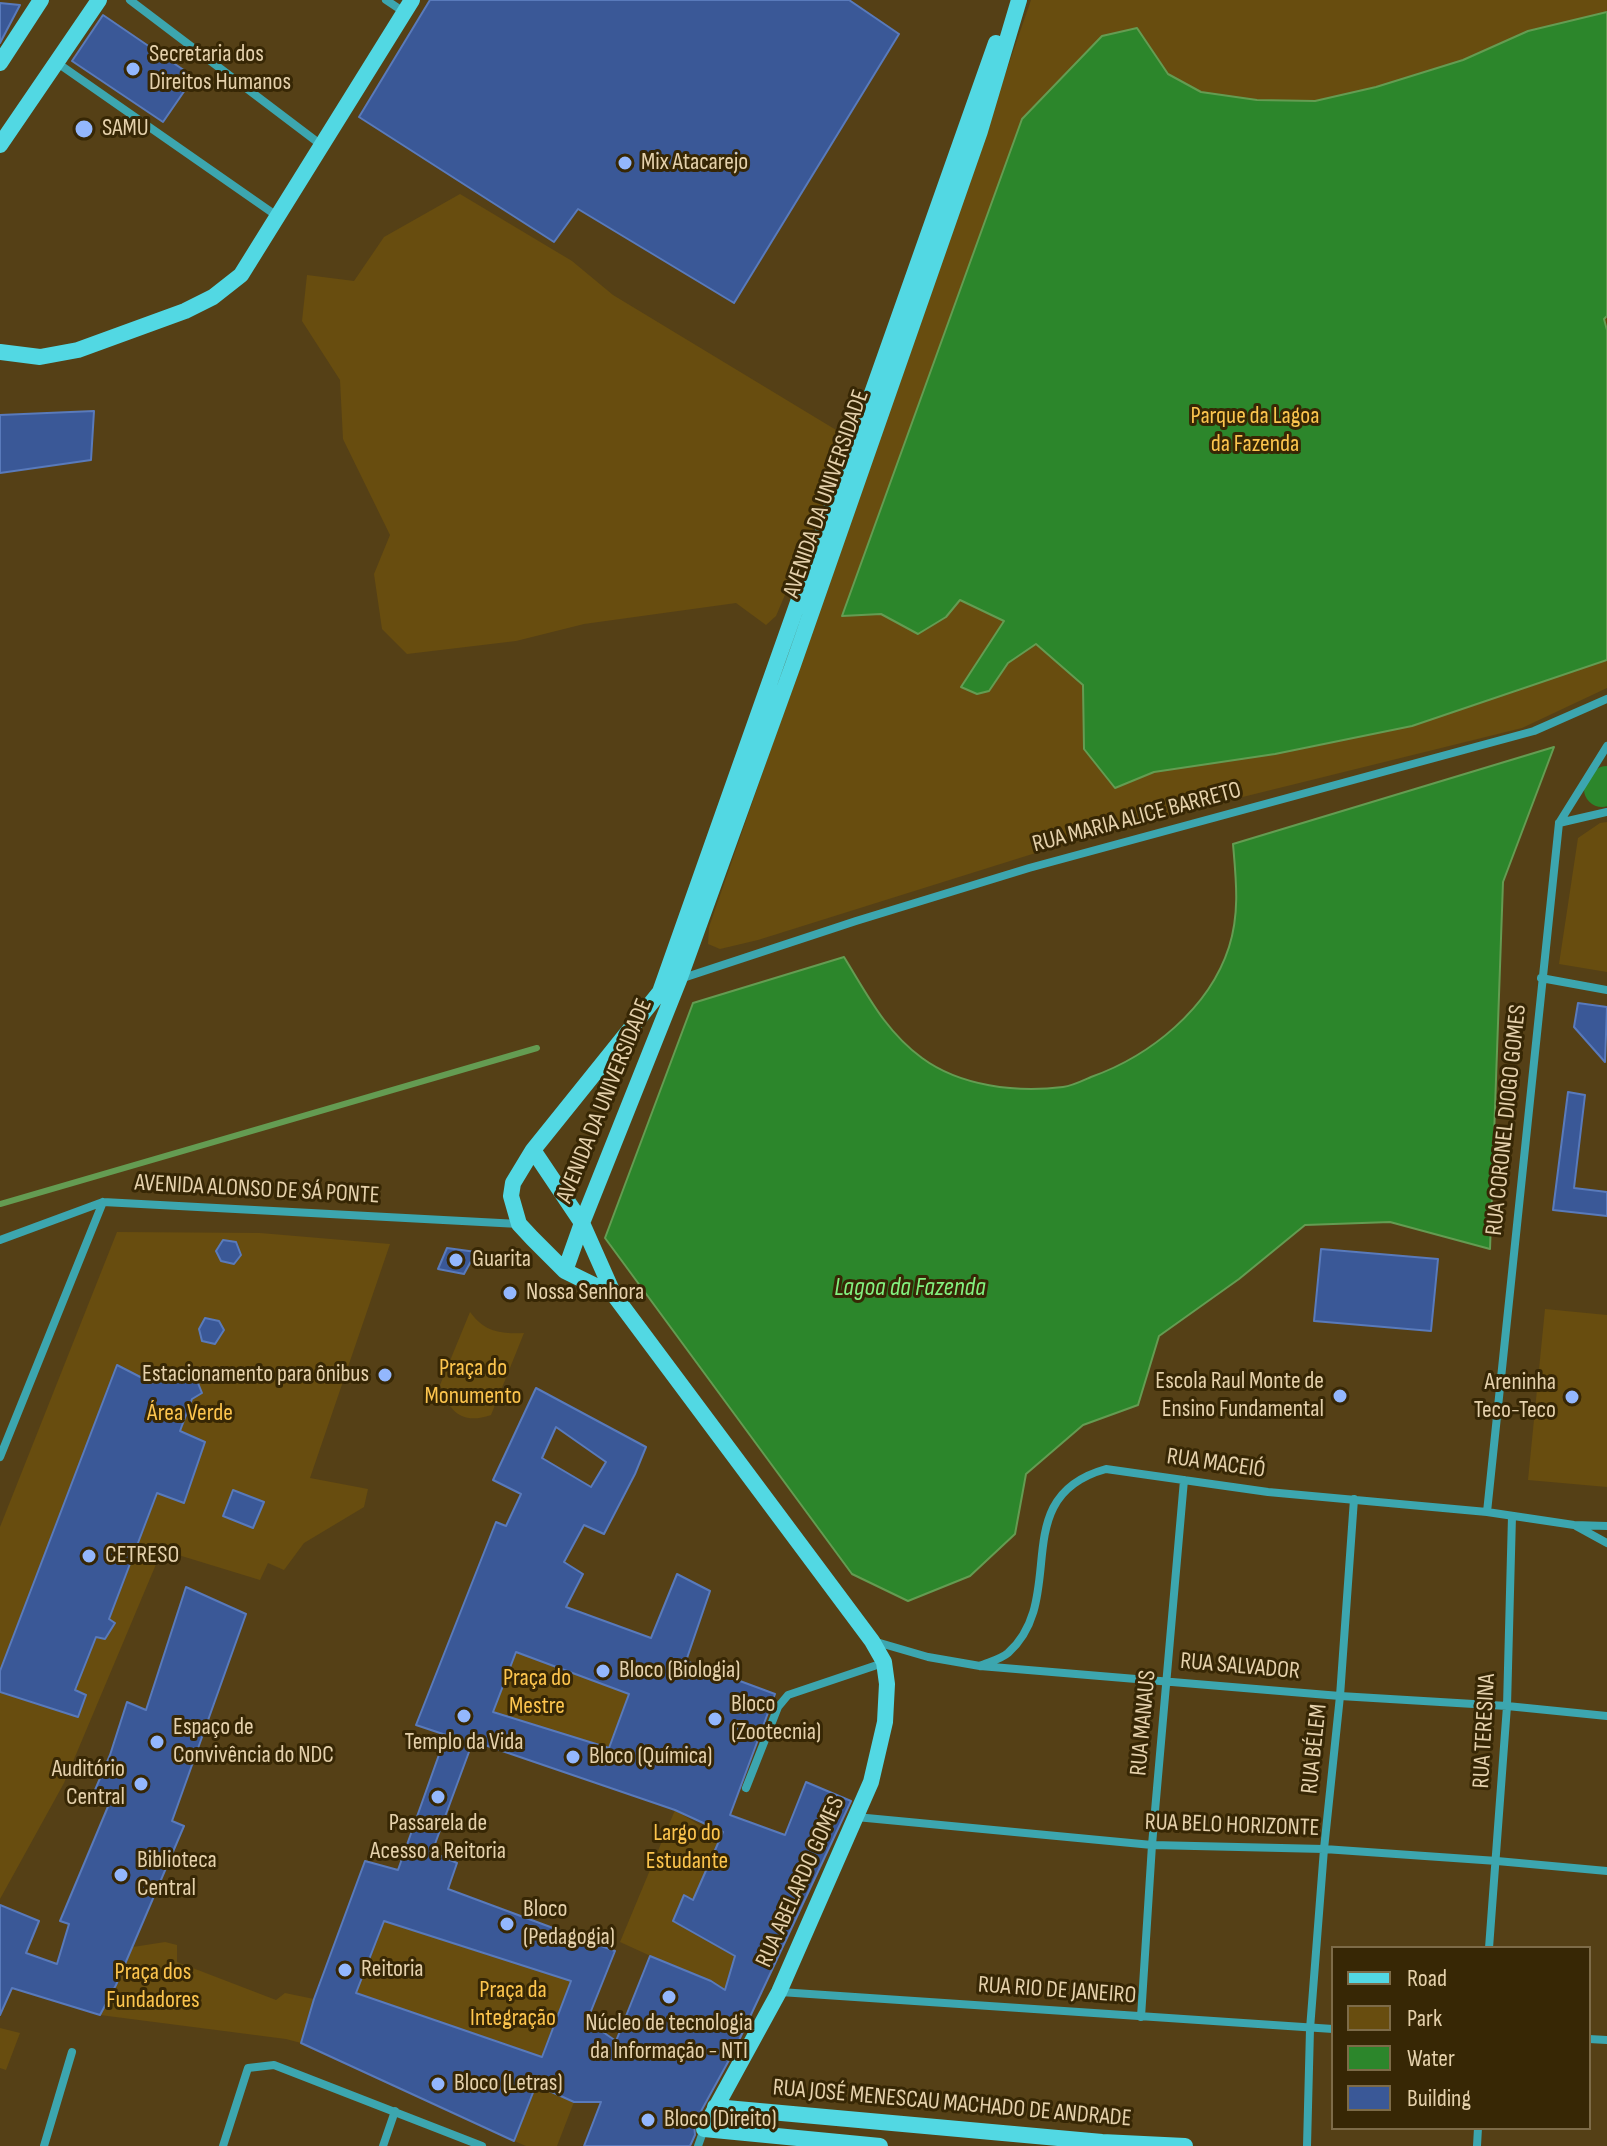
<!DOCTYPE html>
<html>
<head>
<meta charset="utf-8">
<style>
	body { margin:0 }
	#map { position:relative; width:1607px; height:2146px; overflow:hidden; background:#554016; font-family:"Sofia Sans Condensed",sans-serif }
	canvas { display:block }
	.legend { position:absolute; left:1331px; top:1946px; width:260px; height:184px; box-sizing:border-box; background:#372705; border:2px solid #7d6b48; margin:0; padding:10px 14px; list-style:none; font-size:24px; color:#e5d1ac }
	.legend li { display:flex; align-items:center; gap:16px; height:40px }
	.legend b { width:40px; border:2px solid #7d6b48 }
</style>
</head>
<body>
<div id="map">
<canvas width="1607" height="2146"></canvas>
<ul class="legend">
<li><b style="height:10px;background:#52d8e3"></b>Road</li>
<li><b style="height:22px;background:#684d0f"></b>Park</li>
<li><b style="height:22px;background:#2c862b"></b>Water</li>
<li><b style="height:22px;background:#3a5897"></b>Building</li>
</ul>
</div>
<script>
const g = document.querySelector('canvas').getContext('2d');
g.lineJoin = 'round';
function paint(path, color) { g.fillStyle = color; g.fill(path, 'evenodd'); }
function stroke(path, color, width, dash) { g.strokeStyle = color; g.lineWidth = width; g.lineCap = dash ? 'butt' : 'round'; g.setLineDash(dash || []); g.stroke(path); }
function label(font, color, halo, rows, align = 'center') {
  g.font = font + ' "Sofia Sans Condensed",sans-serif'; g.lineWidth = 6; g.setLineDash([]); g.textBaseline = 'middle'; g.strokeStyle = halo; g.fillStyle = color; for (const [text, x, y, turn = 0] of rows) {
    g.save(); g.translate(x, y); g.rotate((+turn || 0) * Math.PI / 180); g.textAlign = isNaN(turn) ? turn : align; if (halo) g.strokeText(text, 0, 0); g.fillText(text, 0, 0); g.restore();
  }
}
const green = new Path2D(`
	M1031,0H1607V688L1522,728L1109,830L758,940L720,949L708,944L709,927Z
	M460,194L572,261L613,295L851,439L776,616L766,625L736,603L584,624L516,641L407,654L382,629L374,574L390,535L343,439L340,380L302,321L307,275L354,281L384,237Z
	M1607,822V972L1559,964L1578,838L1600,823Z
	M117,1232L260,1233L390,1244L310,1478L368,1489L364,1507L304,1543L284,1570L268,1563L260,1580L162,1550L64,1783L0,1899V1527Z
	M1545,1309L1607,1315V1487L1528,1480Z
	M470,1312C485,1332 500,1334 524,1333L491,1415C462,1425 449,1412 440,1385Z
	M516,1652L629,1694L609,1748L493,1712Z
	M675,1810L720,1838L693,1900L683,1896L673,1921L735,1956L725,1990L620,1942Z
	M384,1921L571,1981L541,2057L356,1993Z
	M165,1942L177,1945V1962L276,2000L285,1993L314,1999L301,2043L286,2039L100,2015L133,1947Z
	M0,2028L20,2033L6,2070L0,2068Z
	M536,2085L574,2102L557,2146H526L514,2141Z`);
const water = new Path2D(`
	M1607,12V316L1604,319L1607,330V660L1412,726L1275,754L1154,772L1115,788L1084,749L1083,685L1036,644L1008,663L989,691L977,694L961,687L1004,621L960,600L946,617L918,634L881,614L842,616L1022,119L1102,36L1137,28L1168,74L1201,92L1257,100L1315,101L1376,87L1463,60L1528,31Z
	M1554,747L1503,882L1490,1249L1390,1222L1305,1225L1239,1279L1159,1336L1138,1405L1083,1425L1026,1474L1015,1534L970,1576L908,1601L852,1574L605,1238L693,1003L844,957C867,994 885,1031 922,1058C960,1086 1016,1093 1063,1087C1072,1086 1082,1081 1091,1077C1150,1056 1209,1009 1229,947C1240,913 1236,879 1233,844Z`);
const stream = new Path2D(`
	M0,1204L537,1048`);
const river = new Path2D(`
	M1602,789L1607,784`);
const building = new Path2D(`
	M430,0H849L899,34L734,303L578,209L554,242L359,117Z
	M0,3L20,5L0,43Z
	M103,15L194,77L163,122L72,61Z
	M94,411L91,460L0,473V415Z
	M1578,1003L1607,1007L1605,1062L1574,1027Z
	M1568,1092L1585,1095L1574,1188L1607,1192V1216L1553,1210Z
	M223,1240L236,1242L241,1255L234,1264L221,1261L216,1251Z
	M447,1248L476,1252L464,1274L438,1269Z
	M1321,1249L1438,1259L1431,1331L1314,1321Z
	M205,1318L219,1321L224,1330L215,1344L202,1341L199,1329Z
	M117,1365L152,1383L192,1368L202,1393L192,1399L180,1431L205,1442L184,1503L157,1493L109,1619L115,1623L105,1639L96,1637L75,1690L86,1695L78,1717L0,1692V1671Z
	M536,1388L646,1447L635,1474L604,1534L584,1525L564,1562L583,1574L566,1607L651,1638L677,1574L710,1591L686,1661L775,1694L730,1815L785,1835L806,1782L851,1801L734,2051L694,2124L695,2135L690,2146H584L601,2102H574L536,2085L514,2141L301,2043L314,1999L365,1861L398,1870L446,1735L416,1725L496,1522L506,1526L521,1494L493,1480ZM556,1427L606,1462L591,1487L542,1458ZM516,1652L629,1694L609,1748L493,1712ZM473,1741L675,1810L723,1832L693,1900L684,1895L673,1921L735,1956L725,1990L711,1981L650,1956L616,2041L587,2021L615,1951L448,1889L457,1863L432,1852ZM384,1921L571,1981L542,2057L356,1993Z
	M233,1490L264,1502L253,1528L223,1516Z
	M186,1587L246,1614L172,1821L184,1826L116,1985L100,2015L12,1988L0,2015V1905L39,1921L26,1953L57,1964L69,1924L60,1921L112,1797L95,1790L110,1755L127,1702L146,1710Z`);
const street = new Path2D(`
	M130,0L320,144
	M386,0L404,12
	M56,62L277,216
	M1559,823L1607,812
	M1541,978L1607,990
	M680,979L856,921L1029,868L1534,731L1607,699
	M0,1240L103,1202L519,1224
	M0,1457L103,1202
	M1487,1512L1559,823L1607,746
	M1576,1526L1607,1543
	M873,1641L928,1657L980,1666L1340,1696L1507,1706L1607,1716
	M980,1666C989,1662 1001,1659 1008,1653C1070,1597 1005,1497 1106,1469L1268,1492L1487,1512L1574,1525L1607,1526
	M746,1788L778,1707L788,1695L883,1663
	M856,1817L1152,1845L1324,1849L1497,1861L1607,1871
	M1489,1948L1507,1706L1512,1516
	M780,1992L1333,2029
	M1141,2017L1152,1845L1184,1480
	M1589,2039L1607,2040
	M44,2146L72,2052
	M223,2146L248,2068L274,2065L482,2146
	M383,2146L395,2111
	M698,2146L704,2129
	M1307,2146L1310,2029L1324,1849L1340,1696L1354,1499
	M1477,2146L1478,2128`);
const secondary = new Path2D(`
	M0,63L41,0
	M0,145L99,0
	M0,352L40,357L78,350L185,311L213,297L241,275L412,0
	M533,1150L582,1223L565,1271
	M614,1295L565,1271L532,1238L519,1224L511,1196L513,1183L533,1150L660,992L996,43
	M715,2107L1102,2142L1185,2146
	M880,2146L704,2129L779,1992L871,1782L885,1722L887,1684L884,1662L872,1641L614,1295L582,1223L679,980L793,665L980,131L1019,0`);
const markers = [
	[133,69,8,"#93b7fd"],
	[84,129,10,"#93b7fd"],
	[625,163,8,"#93b7fd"],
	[456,1260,8,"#93b7fd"],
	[510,1293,8,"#93b7fd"],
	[385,1375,8,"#93b7fd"],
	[1340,1396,8,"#93b7fd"],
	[1572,1397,8,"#93b7fd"],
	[89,1556,8,"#93b7fd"],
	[603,1671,8,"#93b7fd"],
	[464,1716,8,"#93b7fd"],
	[715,1719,8,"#93b7fd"],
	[157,1742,8,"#93b7fd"],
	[573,1757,8,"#93b7fd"],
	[141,1784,8,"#93b7fd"],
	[438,1797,8,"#93b7fd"],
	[121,1875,8,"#93b7fd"],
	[507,1924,8,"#93b7fd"],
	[345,1970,8,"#93b7fd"],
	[669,1997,8,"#93b7fd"],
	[438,2084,8,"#93b7fd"],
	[648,2120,8,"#93b7fd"]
];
const poiNames = [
	["Secretaria dos",149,55],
	["Direitos Humanos",149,83],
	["SAMU",102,129],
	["Mix Atacarejo",641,163],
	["Guarita",472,1260],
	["Nossa Senhora",526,1293],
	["Estacionamento para ônibus",369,1375,"right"],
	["Escola Raul Monte de",1324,1382,"right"],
	["Ensino Fundamental",1324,1410,"right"],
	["Areninha",1556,1383,"right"],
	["Teco-Teco",1556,1411,"right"],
	["CETRESO",105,1556],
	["Bloco (Biologia)",619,1671],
	["Bloco",731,1705],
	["(Zootecnia)",731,1733],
	["Espaço de",173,1728],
	["Convivência do NDC",173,1756],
	["Templo da Vida",464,1743,"center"],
	["Bloco (Química)",589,1757],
	["Auditório",125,1770,"right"],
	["Central",125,1798,"right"],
	["Passarela de",438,1824,"center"],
	["Acesso a Reitoria",438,1852,"center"],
	["Biblioteca",137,1861],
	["Central",137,1889],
	["Bloco",523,1910],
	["(Pedagogia)",523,1938],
	["Reitoria",361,1970],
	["Núcleo de tecnologia",669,2024,"center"],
	["da Informação - NTI",669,2052,"center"],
	["Bloco (Letras)",454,2084],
	["Bloco (Direito)",664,2120]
];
const parkNames = [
	["Parque da Lagoa",1255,417],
	["da Fazenda",1255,445],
	["Praça do",473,1369],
	["Monumento",473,1397],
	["Área Verde",190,1414],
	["Praça do",537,1679],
	["Mestre",537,1707],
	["Largo do",687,1834],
	["Estudante",687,1862],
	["Praça dos",153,1973],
	["Fundadores",153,2001],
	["Praça da",513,1991],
	["Integração",513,2019]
];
const streetNames = [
	["AVENIDA DA UNIVERSIDADE",827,494,-71],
	["RUA MARIA ALICE BARRETO",1137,818,-15],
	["AVENIDA DA UNIVERSIDADE",605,1101,-68],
	["RUA CORONEL DIOGO GOMES",1507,1120,-84],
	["AVENIDA ALONSO DE SÁ PONTE",257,1190,3],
	["RUA MACEIÓ",1216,1464,8],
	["RUA SALVADOR",1240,1667,5],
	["RUA MANAUS",1144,1723,-85],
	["RUA TERESINA",1485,1731,-87],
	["RUA BÉLEM",1315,1749,-84],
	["RUA BELO HORIZONTE",1232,1826,2],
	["RUA ABELARDO GOMES",801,1882,-66],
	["RUA RIO DE JANEIRO",1057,1991,4],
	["RUA JOSÉ MENESCAU MACHADO DE ANDRADE",952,2104,5]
];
const waterNames = [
	["Lagoa da Fazenda",910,1288]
];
paint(green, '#684d0f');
paint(water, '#2c862b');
stroke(water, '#649c52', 2);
stroke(stream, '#649c52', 6);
stroke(river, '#2c862b', 36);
paint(building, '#3a5897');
stroke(building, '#597abb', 2);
stroke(street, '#3ca6af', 8);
stroke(secondary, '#52d8e3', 16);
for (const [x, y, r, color] of markers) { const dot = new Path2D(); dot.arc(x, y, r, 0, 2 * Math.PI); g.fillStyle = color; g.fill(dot); stroke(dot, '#372705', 3); }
label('24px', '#e5d1ac', '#372705', poiNames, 'left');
label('24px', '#fdc54e', '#372705', parkNames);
label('24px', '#e5d1ac', '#372705', streetNames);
label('italic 26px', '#83f17f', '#372705', waterNames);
</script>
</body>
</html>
